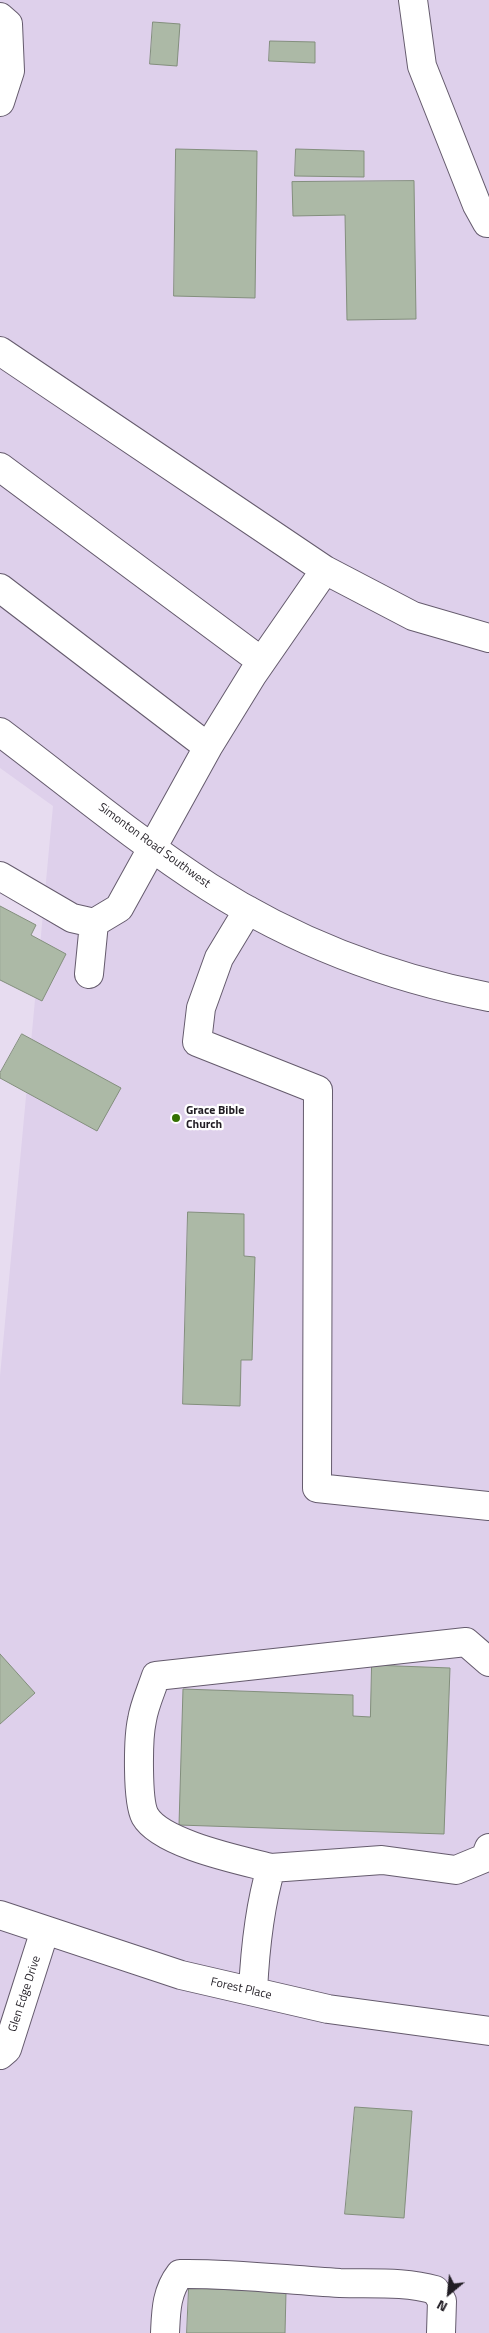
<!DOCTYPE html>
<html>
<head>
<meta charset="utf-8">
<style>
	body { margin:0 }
	#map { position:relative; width:489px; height:2333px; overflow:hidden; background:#e7dcf0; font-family:"Titillium Web",sans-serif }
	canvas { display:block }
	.north { position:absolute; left:424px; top:2268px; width:50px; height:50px; -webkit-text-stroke:4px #fff; paint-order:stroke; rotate:208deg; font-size:14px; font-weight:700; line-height:20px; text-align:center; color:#211d24 }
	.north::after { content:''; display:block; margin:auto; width:18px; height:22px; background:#211d24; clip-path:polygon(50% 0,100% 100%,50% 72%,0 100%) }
</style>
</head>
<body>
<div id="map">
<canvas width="489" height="2333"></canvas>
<div class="north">N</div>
</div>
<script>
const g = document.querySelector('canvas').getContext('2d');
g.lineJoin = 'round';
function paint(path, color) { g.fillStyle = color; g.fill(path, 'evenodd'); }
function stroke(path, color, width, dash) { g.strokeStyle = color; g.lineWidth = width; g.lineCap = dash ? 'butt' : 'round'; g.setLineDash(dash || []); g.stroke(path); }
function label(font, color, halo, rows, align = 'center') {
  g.font = font + ' "Titillium Web",sans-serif'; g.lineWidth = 4.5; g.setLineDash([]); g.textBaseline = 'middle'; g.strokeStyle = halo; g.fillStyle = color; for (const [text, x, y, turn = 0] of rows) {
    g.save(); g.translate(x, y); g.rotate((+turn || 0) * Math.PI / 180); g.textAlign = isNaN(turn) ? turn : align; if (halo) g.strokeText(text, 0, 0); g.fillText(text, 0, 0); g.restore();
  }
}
const built = new Path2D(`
	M0,0H489V2333H0V1376L53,806L0,768Z`);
const building = new Path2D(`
	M153,22L180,24L177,66L150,64Z
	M270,41L315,42V63L269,61Z
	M176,149L257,151L255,298L174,296Z
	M296,149L364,151V177L295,176Z
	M414,181L416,319L347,320L345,215L293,216L292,182Z
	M0,906L36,925L31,935L66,954L42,1001L0,980Z
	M22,1034L121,1088L97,1131L0,1078V1073Z
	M188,1212L244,1214V1256L255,1257L252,1360H241L240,1406L183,1404Z
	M0,1654L35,1693L0,1724Z
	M372,1665L450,1668L444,1834L179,1825L183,1689L353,1695V1716L370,1717Z
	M355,2107L412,2111L404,2218L345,2214Z
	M189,2288L286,2292L285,2333H187Z`);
const minor = new Path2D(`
	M413,0L422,66L477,205L487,223H489
	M0,17L8,24L10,71L0,102
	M0,351L325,570
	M0,467L261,661
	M0,588L208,747L119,908L94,923L72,918L0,876
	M0,732C69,784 136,840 209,887C295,942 390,978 489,997
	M208,747L253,674L325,570L413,616L489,638
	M248,910L219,958L201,1008L197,1042L318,1090L317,1488L489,1506
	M89,974L94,923
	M271,1868C240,1860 161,1844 145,1816C137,1801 138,1738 142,1720C144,1706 151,1691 156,1676L466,1642L489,1662
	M0,1915L181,1975L328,2009L489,2031
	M253,1991C255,1950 259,1908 271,1868L382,1860L456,1870L485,1858L489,1848
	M0,2055L7,2049L45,1930
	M165,2333C166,2312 166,2292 180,2274C234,2273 286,2280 340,2283C371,2284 405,2281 435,2290L442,2301L441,2333`);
const markers = [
	[176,1118,5,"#347103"]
];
const streetNames = [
	["Simonton Road Southwest",154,846,36],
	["Forest Place",241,1989,13],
	["Glen Edge Drive",25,1994,-72]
];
const poiNames = [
	["Grace Bible",186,1111],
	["Church",186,1125]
];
paint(built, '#ded0eb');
paint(building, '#acb9a6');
stroke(building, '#838f7d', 1);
stroke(minor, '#655b6d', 30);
stroke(minor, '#fff', 28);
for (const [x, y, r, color] of markers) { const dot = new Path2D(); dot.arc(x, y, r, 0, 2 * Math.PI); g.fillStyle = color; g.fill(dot); stroke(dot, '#fff', 2); }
label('12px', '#211d24', '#fff', streetNames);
label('bold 12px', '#211d24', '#fff', poiNames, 'left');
</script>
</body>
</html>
